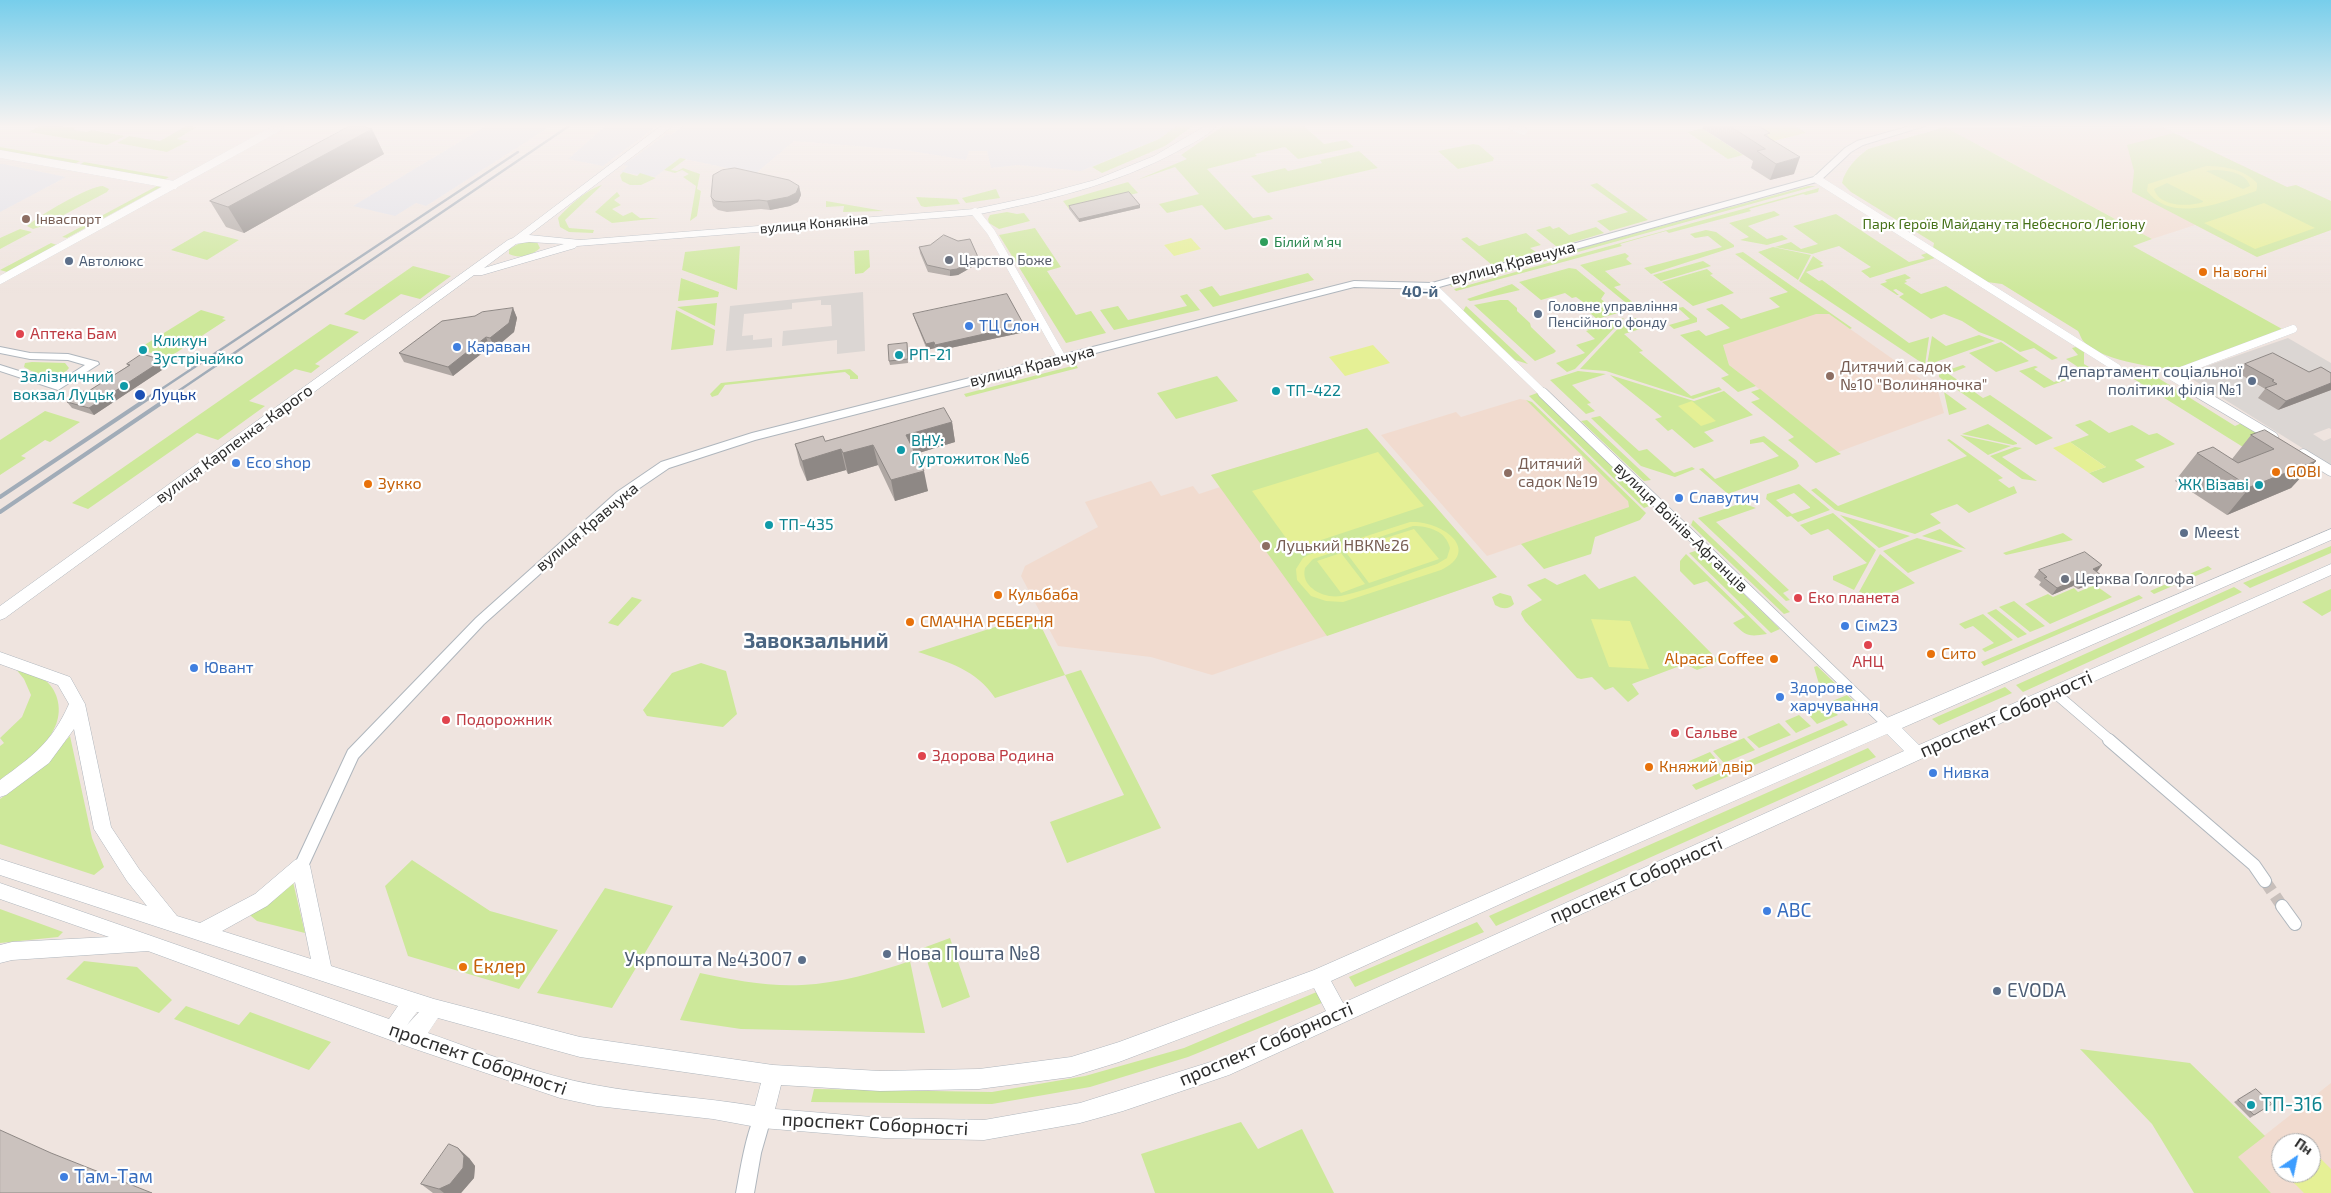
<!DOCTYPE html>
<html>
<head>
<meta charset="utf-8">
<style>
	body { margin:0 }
	#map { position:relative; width:2331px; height:1193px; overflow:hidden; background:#efe4df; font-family:"Exo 2",sans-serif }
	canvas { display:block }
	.north { position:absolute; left:2271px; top:1133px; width:50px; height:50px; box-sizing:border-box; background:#fff; border:1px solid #ababab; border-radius:50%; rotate:34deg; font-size:14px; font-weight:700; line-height:20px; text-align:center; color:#2d2d2d }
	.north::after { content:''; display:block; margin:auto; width:18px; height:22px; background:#3d9dff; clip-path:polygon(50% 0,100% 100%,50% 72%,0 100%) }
</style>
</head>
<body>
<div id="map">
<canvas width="2331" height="1193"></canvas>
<div class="north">Пн</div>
</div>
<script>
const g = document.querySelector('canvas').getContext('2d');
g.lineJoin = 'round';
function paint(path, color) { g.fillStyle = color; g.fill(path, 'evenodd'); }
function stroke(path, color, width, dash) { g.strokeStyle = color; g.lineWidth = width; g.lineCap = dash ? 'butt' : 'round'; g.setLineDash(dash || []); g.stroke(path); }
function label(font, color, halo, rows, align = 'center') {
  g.font = font + ' "Exo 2",sans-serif'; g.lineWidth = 4.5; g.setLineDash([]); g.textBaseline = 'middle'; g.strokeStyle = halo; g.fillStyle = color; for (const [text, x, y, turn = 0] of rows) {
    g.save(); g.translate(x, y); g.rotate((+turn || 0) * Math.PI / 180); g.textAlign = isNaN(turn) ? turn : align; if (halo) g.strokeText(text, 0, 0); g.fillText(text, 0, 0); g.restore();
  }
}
const industrial = new Path2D(`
	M486,126H551L426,206L416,203L395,216L353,206Z
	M606,126H657L603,166L568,159Z
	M683,126H1177L1159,139L1081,171L1018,165L991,168L987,151H969L966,160L905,150L794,141L755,174L680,158L655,177L621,172L628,166L623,165L667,134L671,135Z
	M0,164H3L66,177L0,212Z`);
const education = new Path2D(`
	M2161,126L2287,187L2296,185L2331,201V230L2257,257L2195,225L2152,239L1945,127Z
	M1816,313L1829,314L1938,391L1944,413L1838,452L1729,365L1723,345Z
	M1520,399L1526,400L1628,500L1629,507L1487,556L1381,435L1456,412L1461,417Z
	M1367,428L1497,577L1212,675L1151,657L1058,646L1021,576L1025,566L1098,527L1085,502L1151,481L1161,496L1193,486L1199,494L1220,487L1211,475Z
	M2331,1083V1193H2271L2237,1157ZM2281,1143H2311V1173H2281Z`);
const green = new Path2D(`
	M39,126L76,127L73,130L87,132L92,130L125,136L107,145L29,132Z
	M186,126L197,127L177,139L189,141L167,152L117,143L129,136L160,141Z
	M1177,126H1193L1165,146L1102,173L1092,167L1159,139Z
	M1223,126H1304L1324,144L1346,140L1354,147L1298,159L1285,147L1255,154L1257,156L1207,169L1253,218L1269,215L1273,219L1225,230L1202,205L1167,213L1159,204L1199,194L1175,167L1137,180L1187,159L1181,155Z
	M1945,127L2152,239L2133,246L2282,329L2175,369C2153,368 2098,359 2084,342C2081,339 2080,334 2078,331L2002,284L1987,282L1933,248L1934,243L1851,192L1842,183C1845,169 1857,157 1868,149Z
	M1702,128L1743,155L1728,159L1687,132Z
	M2174,133L2287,187L2296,185L2331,201V230L2257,257L2132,192L2134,171L2127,145Z
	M1473,144L1479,145L1494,158L1493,161L1458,169L1438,151Z
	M0,147L80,161L75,164L0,151Z
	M1359,151L1378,168L1268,193L1251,176L1285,168L1288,171L1322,163L1320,160Z
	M680,158L686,159L671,170L677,171L683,168L700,174L697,189L701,191L697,216L690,221L696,186L683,177L689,174L682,170L675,173L664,170Z
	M84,162L169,177L164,180L79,165Z
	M623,172L637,176L640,173L656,178L641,185H630L622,181L620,175Z
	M1128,182L1138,193L1069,209L1063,201Z
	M1597,183L1648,220L1610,231L1597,221L1628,212L1590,185Z
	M602,185L565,220L569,228L594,230L593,233L569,232L560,227L558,218C569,206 586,190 602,185Z
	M103,186L109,189L107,192L43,226L33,229L27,226C38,216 89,186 103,186Z
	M157,186L161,187L67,238L62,237Z
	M1808,186H1816L1452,287L1449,284Z
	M1819,188L1818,192L1806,195L1803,194L1749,209L1751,211L1669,233L1666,231L1620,244L1622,246L1456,291L1454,289Z
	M996,189L1000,198L966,203L962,198Z
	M617,192L620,196L614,200L621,205L612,209L623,216L632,212L640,218H660L612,223L595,212Z
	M916,197L957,199L960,204L925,207L921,206Z
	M826,201L884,211L843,212L844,206L826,207Z
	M1774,211L1780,215L1748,226L1767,239L1782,235L1788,239L1767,245L1740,240L1749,237L1729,223Z
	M1007,212L1017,214L1024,213L1030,221L999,229L989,223L988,219L990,215Z
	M1836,214L1909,262L1925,258L1921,255L1927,253L1935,258L1870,278L1861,271L1871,267L1839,246L1812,254L1775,247L1791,242L1801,249L1818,244L1793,226Z
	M1550,226L1553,229L1559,227L1569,235L1596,227L1604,233L1557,247L1536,230Z
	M1035,228L1061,267L1047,271L1076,315L1091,311L1106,333L1066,343L999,235Z
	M20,229L32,232L0,249V238Z
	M1706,230L1716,232L1734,245V247L1651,274L1644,268L1722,247L1708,236L1695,238L1690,234Z
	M204,231L239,240L207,260L171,250Z
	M1526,233L1541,245L1530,248L1536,252L1492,265L1461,239L1467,237L1479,246Z
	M524,241L537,242L540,248C532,256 519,259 509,254V249Z
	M51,243L57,245L7,272L0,270Z
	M740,246L737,290L682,270L685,252Z
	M1773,247L1811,255L1798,280L1758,252Z
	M869,250L870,267L863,273L855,274L854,251Z
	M1743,252L1852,328L1850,329L1829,314H1816L1723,345L1729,365L1756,386L1738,392L1721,378L1729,375L1680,335L1699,330L1706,336L1730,328L1706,309L1722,304L1741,319L1780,307L1769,298L1788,292L1735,254Z
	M1625,253L1629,256L1626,259L1632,264L1605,271L1621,285L1614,287L1636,305L1631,307L1580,265Z
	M1813,256L1823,263L1820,264L1824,266L1806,272L1819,281L1822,280L1909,343L1929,337L1925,365L1799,281Z
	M1703,261L1711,266L1661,281L1653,275Z
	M413,266L451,276L420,299L401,294L364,320L344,314Z
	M1569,268L1576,269L1605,293L1601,299L1618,313L1597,319L1590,313L1596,311L1576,297L1572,298L1565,293L1541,300L1519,282Z
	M1707,269L1713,274L1710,275L1734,293L1693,306L1662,282Z
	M1308,273L1314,280L1213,307L1199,290L1212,286L1220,296Z
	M1905,274L1911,278L1905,280L1907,282L1904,283L1921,294L1946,286L2058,358L2052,360L2034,348L2020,352L2003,341L1979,332L1962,321L1944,314L1931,319L1899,297L1904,294L1896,289L1893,290L1899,295H1897L1880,284L1887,282L1885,280Z
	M681,278L719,292L718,297L678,301Z
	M1512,284L1520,290L1477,300L1470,301L1467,299Z
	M1187,294L1200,310L1114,330L1100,310L1118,306L1128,320L1187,306L1180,296Z
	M1500,300H1508L1517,308V311L1530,323L1531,327L1556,351L1554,353L1535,361L1474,305Z
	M717,303L715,326L677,307Z
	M1466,306L1528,364L1515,360L1463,311Z
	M1683,307L1697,318V322L1674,329L1669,325L1690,319L1678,308Z
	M201,310L225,317L222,319L226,320L168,358L138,349Z
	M676,310L715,330L713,345L671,350Z
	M1624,318L1575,369L1567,372L1556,363L1585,353L1576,345L1595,339L1586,331L1589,330L1587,329Z
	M1636,318L1653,325L1624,334L1643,351L1639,352L1691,396L1719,387L1722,390L1693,399L1606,371L1580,369L1626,320Z
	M330,324L359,332L315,364L320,366L311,373L295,369L249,401L265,406L218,440L197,433L88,509L72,503Z
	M1979,335L1995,341L1927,365L1932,336L1946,346Z
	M2001,342L2029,361L1996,372L1969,353Z
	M2076,347L2084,352V364L2094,370L2044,388L2019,371L2035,366L2038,367L2034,369L2054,382L2084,371L2066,359L2078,355L2072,348Z
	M32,362L65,363L69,368C56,385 39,375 24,367L25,363Z
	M1076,365L1078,368L966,397L964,394Z
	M1963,365L1966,367L1949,374L1983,398L1990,395L2053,438L2036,445L1939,377V373Z
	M2131,367L2147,371L2235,426L2244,422L2268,437L2243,447L2121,371Z
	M850,369L858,376V379H850V376L845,372L725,385L718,395L712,397L710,394L721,383Z
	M1578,371L1606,374L1572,385L1591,403L1587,404L1595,411L1586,414L1550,380Z
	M1610,375L1694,401L1724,391L1753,415L1704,432L1714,441L1694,448L1672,429L1668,431L1655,419L1662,417Z
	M1217,376L1238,401L1176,419L1157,393Z
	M1760,389L1838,452L1841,454L1816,463L1788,440L1794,437L1751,402L1760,399L1751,392Z
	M1944,392L1967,409L1949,415Z
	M1537,393L1652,505L1644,508L1529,396Z
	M1526,400L1532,402L1646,513L1640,520L1595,537L1591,554L1544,569L1521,544L1629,507L1628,501Z
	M45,411L80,422L50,442L45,440L21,456L26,458L0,475V440Z
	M1600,416L1639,451L1647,449L1674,473L1692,467L1695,469L1675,477L1641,466L1591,418Z
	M1587,420L1651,480L1644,481L1581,421Z
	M2090,420L2109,433L2132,425L2149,435L2157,433L2175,444L2135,460L2145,467L2103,483L2089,473L2106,467L2070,442L2089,435L2075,425Z
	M1988,424L2017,443V444L2013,445L1962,434Z
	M1367,428L1497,577L1327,636L1211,475Z
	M1960,435L2011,446L1988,455Z
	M1764,436L1797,461L1799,466L1796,469L1728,494L1699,469L1703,468L1715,479L1779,456L1763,442L1750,444V440Z
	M1949,439L2003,478L1998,480L2009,488L2014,486L2017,493L1969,513L1957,504L1930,514L1941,523L1915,534L1835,510L1811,490L1816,488L1838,506L1967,456L1947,440Z
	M2015,447L2022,448L2002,457L2037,481L2022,479L1990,456Z
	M1799,484L1830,510L1798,522L1791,516L1787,517L1766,499L1767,494ZM1794,493L1810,507V508L1792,514L1776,500Z
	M1742,503L1756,508L1716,522L1789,590L1783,593L1790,600L1786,601L1698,518Z
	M1833,513L1876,550L1854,590L1833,580V576L1867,563L1828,529L1811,535L1800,525Z
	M1840,515L1910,536L1879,548Z
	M1693,520L1790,612L1784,614L1691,525Z
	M1940,529L1966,549L1922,536Z
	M2063,533L2073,540L2006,555L2003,553Z
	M1917,538L1963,551L1908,573L1883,551Z
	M2331,546V553L2250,588L2243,583Z
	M1698,550L1780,629L1771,633L1689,553Z
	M1686,554L1767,634C1748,637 1746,636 1733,623L1745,617L1707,581L1694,585L1680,571V561Z
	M1880,554L1915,583L1879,598L1859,592Z
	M2208,566L2212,569L2154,594L2150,591Z
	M1585,574L1599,589L1635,576L1718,660L1713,664L1697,670L1685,664L1632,684L1639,694L1628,702L1613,687L1605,690L1592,677L1581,679L1577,678L1525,621L1521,614L1522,611L1542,600L1527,585L1545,578L1557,585Z
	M2095,585L2112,597L2050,624L2025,604L2048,594L2053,597L2074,588L2078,592Z
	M2234,587L2242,592L2023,692L2016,685Z
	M2331,589V611L2322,616L2302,602Z
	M1500,593L1511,596L1514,604C1508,610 1502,609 1495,605L1492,597Z
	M2139,595L2143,598L1984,666L1981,662Z
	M632,597L642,600L618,626L608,623Z
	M2014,601L2045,626L2030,632L1999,607Z
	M1996,609L2027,634L2018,638L1987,613Z
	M1035,614L1065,675L1081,670L1161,828L1067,863L1050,822L1124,795L1065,675L995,698C977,670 948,662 918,652Z
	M1983,614L2013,640L1985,652L1982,649L1994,643L1973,626L1965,629L1959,624Z
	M701,663L726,671L737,714L723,727L647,716L643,710L672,673Z
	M1817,666L1841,689L1829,694L1819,684L1814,667Z
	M15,668C24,672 35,675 44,680C50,683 55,691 57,698C68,735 25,762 0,780V746L4,743L0,738L22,717L31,695L24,679Z
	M2005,687L2012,693L1939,725L1932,719Z
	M1847,695L1859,706L1841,713L1830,702Z
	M1826,704L1838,715L1817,724L1806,712Z
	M1799,715L1811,726L1796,733L1785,721Z
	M1843,720L1848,725L1696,790L1692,785Z
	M1779,723L1791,735L1759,748L1747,737Z
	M70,736L92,838L104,867L94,875L0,844V799C27,781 49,760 70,736Z
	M1744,738L1755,750L1724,763L1713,751Z
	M1868,748L1876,757L1496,926L1489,916Z
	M1710,752L1721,765L1699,774L1687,762Z
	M412,860L490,911L558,930L519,989L408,956L385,886Z
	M293,882L305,933L257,921L251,916V913Z
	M605,888L673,906L612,1008L537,993Z
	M0,909L63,932L58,937L0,943Z
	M1477,922L1484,932L1355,987L1349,977Z
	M950,938L970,997L942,1008L923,948Z
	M84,961L137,967L172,1000L159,1013L66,979Z
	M910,961L925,1033L741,1029L680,1020L700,973C732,980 770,987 802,985C840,983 875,973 910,961Z
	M1319,991L1324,1002L1188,1057L1090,1087L992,1104L811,1102L814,1089L992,1092L1085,1076L1184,1048Z
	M186,1006L239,1025L250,1012L331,1042L309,1070L174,1019Z
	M2080,1049L2190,1063L2265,1136L2238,1157L2271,1193H2194L2152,1124Z
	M1241,1122L1258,1149L1302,1129L1334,1193H1155L1141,1154Z`);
const pitch = new Path2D(`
	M1728,126H1795L1806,133L1757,145Z
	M2206,166C2223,166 2244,169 2257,183V188L2256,191C2224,201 2173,225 2147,191L2148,184ZM2213,170C2225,170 2246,172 2250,186L2243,189L2206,171ZM2167,183L2203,201V202C2189,207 2159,207 2154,189Z
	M2264,203L2315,228L2255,249L2204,223Z
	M1191,238L1201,249L1174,256L1164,245Z
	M1373,345L1390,363L1345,376L1329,357Z
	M1692,401L1716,421L1701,426L1678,406Z
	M2070,442L2106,467L2089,473L2053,448Z
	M1378,452L1424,506L1294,549L1252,491Z
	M1410,522C1441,520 1483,550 1441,570L1343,602L1326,601L1311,596L1297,580L1296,569L1303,558L1308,555ZM1413,526C1429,526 1446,531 1450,548L1447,558L1437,564C1405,574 1373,589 1341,596C1324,599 1300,587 1305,568L1313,559Z
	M1414,529L1439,559L1369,583L1345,551Z
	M1341,553L1365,584L1341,593L1317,561Z
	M1591,619L1630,621L1649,669L1609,667Z
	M2319,1157L2331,1169V1193H2304L2288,1177L2295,1173H2311V1163Z`);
const plaza = new Path2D(`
	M863,292L865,351L837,354V340L782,346L783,331L832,326L831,305H821V300L792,303V309L744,314L742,336L753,335V340L772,338V347L726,351L730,306Z
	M2288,338L2331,363V387L2246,370L2238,373L2266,390L2278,410L2331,390V429L2329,428L2313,434L2324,441L2331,438V466L2184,374Z`);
const minorTunnel = new Path2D(`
	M2265,881L2282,906`);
const minorFar2 = new Path2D(`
	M1512,126L1523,131
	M0,154L174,185
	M1817,179L2117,368
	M975,212L991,232L1062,358
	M0,280L281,126
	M1432,286L1544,394
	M2201,394L2170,375L2293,329`);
const minorFar1 = new Path2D(`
	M1543,393L1888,725
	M2199,393L2273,437
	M2303,454L2331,471
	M2055,693L2111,741`);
const minor = new Path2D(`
	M2109,740L2254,865L2265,881
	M2282,906L2295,924`);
const tertiary = new Path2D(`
	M1910,126H1925L1863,145L1851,152L1820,181L1432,289L1354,287L755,440L669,468L625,498L484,624L358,758L306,871L301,873L296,871L294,866L348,750L476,618L617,492L661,462L752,433L1354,281L1432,283L1814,177L1845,148L1857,141Z
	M0,347L30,353L68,354L98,362L99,364L58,390L0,371V365L57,383L85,365L68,360L30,359L0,353Z
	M762,1109L768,1112L771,1118L761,1153L754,1193H736C741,1166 745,1138 756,1112Z`);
const secondary = new Path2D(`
	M661,126H673L529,235L580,240L975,209L1036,196L1095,180L1154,156L1205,126H1217C1206,137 1191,144 1178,151C1115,185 1045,201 975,215L577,246L575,248L482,275H474L5,618L0,620V606L508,240L513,238ZM529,242L564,244L484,268L516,244Z
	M2331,529V540L1902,728L1919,745L2331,564V575L1923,758L1229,1075L1123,1111L1080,1123L984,1140L884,1138L762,1128L713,1119L597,1106L560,1098L412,1048L148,951L12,960L0,963V945L12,942L109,937L0,899V883L389,1019L398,1006L0,875V859L147,906L127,881L94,829L74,729L49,763L6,795L0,797V780C33,756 52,742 69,704L58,685L0,664V652L70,677L85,704L111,827L139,869L177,916L200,923L255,894L295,860L301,858L307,860L310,866L331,966L434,999L580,1037L773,1065L880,1071L979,1069L1071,1057L1119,1042L1314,970L1882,720ZM1887,734L1904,751L1343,1003L1331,981L1529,891ZM295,882L311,959L222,931L267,906ZM1314,988L1326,1011L1220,1059L1080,1103L984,1120L884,1118L775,1109L781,1085L880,1091L979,1089L1071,1077L1119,1062ZM417,1012H419L407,1025ZM438,1018L580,1057L761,1083L755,1106C702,1097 648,1095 595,1085C538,1075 483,1052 428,1033Z`);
const railFar1 = new Path2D(`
	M154,394L518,152
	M174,394L569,126`);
const rail = new Path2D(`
	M0,497L156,393
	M0,512L176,393`);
const wall = new Path2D(`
	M1703,126H1759L1769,137L1794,174L1770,180L1751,168L1753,161L1702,128Z
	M372,129L384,154L244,233L226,227L210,201Z
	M799,186L801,195L798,202L790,206L770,210L761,209L727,212L718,210L713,206L711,197Z
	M1140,205V208L1079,222L1069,209V206Z
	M919,247L978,257L979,263L958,275L950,276L928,272L920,253Z
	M513,308L517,318L514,332L495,348L490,347L453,376L404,362L399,353L475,316Z
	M913,314L1024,325L1025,332L936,351L935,348L927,350L915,320Z
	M907,346L908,363L890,365L889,361Z
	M163,360L168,366L94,415L72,408L67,402L87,392L128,366L127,364Z
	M2245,364L2309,372L2331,373V390L2278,410L2258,398L2265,389L2238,373Z
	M952,422L955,442L915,454L928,491L895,501L878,465L848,474L846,470L807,481L800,465L795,444L825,441Z
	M2251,435L2316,461L2291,488L2227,515L2175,481L2197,453L2232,459Z
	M2039,570L2097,572L2096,582L2078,589L2073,586L2052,595L2039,585L2041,582L2034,577Z
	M2256,1089L2272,1104L2250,1118L2234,1102Z
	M469,1158L475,1166L474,1178L461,1193H433L421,1184Z`);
const shadedWall = new Path2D(`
	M372,129L384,154L244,233L228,207Z
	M1800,157L1794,174L1770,180L1776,164Z
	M799,186L801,195L798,202L790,206L770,210L767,201Z
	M1140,205V208L1079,222V219Z
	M978,257L979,263L958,275L950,276V270Z
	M513,308L517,318L514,332L495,348L490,338Z
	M1024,325L1025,332L936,351L935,345Z
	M486,337L490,347L453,376L448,367Z
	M934,342L935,348L927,350L926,344Z
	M163,360L168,366L94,415L89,408Z
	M2331,383V390L2278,410L2286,401Z
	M952,422L955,442L909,456L906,435Z
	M873,445L878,465L848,474L843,453Z
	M841,449L846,470L807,481L802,461Z
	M2316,461L2291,488L2227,515L2250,487Z
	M924,471L928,491L895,501L891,480Z
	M2102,565L2097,572L2088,576L2093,569Z
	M2101,575L2096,582L2078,589L2083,583Z
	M2078,579L2073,586L2052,595L2057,588Z
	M458,1148L469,1158L475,1166L474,1178L461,1193H444L439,1189Z`);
const building = new Path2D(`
	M350,126H363L372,129L228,207L210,201Z
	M1730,126H1759L1770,133L1764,135L1800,157L1776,164L1757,151L1765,149Z
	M735,168L789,180L799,186L796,193L788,197L767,201L759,200L724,202L715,201L711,197L713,175L722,170Z
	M1129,192L1140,205L1079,219L1069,206Z
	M944,235L958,241L970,239L978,257L957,269L950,270L927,265L919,247L930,245Z
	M1007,294L1024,325L935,345L934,342L926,344L913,314Z
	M513,308L509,323L490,338L486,337L448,367L399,353L442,321L475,316L482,312Z
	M907,343L908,359L889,361L888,345Z
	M2273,353L2309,372L2321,367L2331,373V383L2286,401L2265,388L2277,384L2272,381L2274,380L2245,364Z
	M142,354L163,360L89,408L67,402L84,391L87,392L130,365L127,364Z
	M944,408L952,422L906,435L924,471L891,480L873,445L843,453L841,449L802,461L795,444L823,436L825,441Z
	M2265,430L2316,461L2250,487L2197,453L2213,447L2238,463L2274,449L2251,435Z
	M2085,552L2102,565L2093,569L2101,575L2083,583L2078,579L2057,588L2044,578L2047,577L2039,570Z
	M2256,1089L2272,1104L2254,1115L2238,1100Z
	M0,1130L51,1153L152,1193H0Z
	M449,1144L458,1148L464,1156L463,1168L450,1184L439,1189L421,1184Z`);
const markers = [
	[26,219,5,"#8d6e63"],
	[1264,242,5,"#2e9e5b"],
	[949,260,5,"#6b7280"],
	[69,261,5,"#5c6f8a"],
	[2203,272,5,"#e8710a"],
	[1538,314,5,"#5c6f8a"],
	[969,326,5,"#3f7fe0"],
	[20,334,5,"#e0444e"],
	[457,347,5,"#3f7fe0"],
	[143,350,5,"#0f9aa8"],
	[899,355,5,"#0f9aa8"],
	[1830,376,5,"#8d6e63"],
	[2252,381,5,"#5c6f8a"],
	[124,386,5,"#0f9aa8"],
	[1276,391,5,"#0f9aa8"],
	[140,395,6,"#1a4fb4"],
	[901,450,5,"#0f9aa8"],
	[236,463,5,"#3f7fe0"],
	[2276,472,5,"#e8710a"],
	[1508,473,5,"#8d6e63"],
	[368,484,5,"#e8710a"],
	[2259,485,5,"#0f9aa8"],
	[1679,498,5,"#3f7fe0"],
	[769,525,5,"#0f9aa8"],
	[2184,533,5,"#5c6f8a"],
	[1266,546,5,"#8d6e63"],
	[2065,579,5,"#6b7280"],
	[998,595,5,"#e8710a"],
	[1798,598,5,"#e0444e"],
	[910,622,5,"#e8710a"],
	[1845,626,5,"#3f7fe0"],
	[1868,645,5,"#e0444e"],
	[1931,654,5,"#e8710a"],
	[1774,659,5,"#e8710a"],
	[194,668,5,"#3f7fe0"],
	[1780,697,5,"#3f7fe0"],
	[446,720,5,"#e0444e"],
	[1675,733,5,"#e0444e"],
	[922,756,5,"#e0444e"],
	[1649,767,5,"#e8710a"],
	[1933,773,5,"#3f7fe0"],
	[1767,911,5,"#3f7fe0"],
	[887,954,5,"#5c6f8a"],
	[802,960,5,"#5c6f8a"],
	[463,967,5,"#e8710a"],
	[1997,991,5,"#5c6f8a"],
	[2251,1105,5,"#0f9aa8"],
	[64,1177,5,"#3f7fe0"]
];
const farEducationnames = [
	["Інваспорт",36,219]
];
const farStreetnames = [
	["вулиця Конякіна",814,224,-5]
];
const farParknames = [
	["Парк Героїв Майдану та Небесного Легіону",2004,224]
];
const farLeisurenames = [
	["Білий м'яч",1274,242]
];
const farWorshipnames = [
	["Царство Боже",959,260]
];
const farServicenames = [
	["Автолюкс",79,261],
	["Головне управління",1548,306],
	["Пенсійного фонду",1548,322]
];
const farFoodnames = [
	["На вогні",2213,272]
];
const streetNames = [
	["вулиця Кравчука",1513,263,-15],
	["вулиця Кравчука",1032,366,-14],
	["вулиця Карпенка-Карого",234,444,-36],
	["вулиця Кравчука",587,527,-40],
	["вулиця Воїнів-Афганців",1681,527,44]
];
const farQuarternames = [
	["40-й",1420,292]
];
const shopNames = [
	["ТЦ Слон",979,326],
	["Караван",467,347],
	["Eco shop",246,463],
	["Славутич",1689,498],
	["Сім23",1855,626],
	["Ювант",204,668],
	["Здорове",1790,688],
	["харчування",1790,706],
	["Нивка",1943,773]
];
const healthNames = [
	["Аптека Бам",30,334],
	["Еко планета",1808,598],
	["АНЦ",1868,662,"center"],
	["Подорожник",456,720],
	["Сальве",1685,733],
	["Здорова Родина",932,756]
];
const cultureNames = [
	["Кликун",153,341],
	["Зустрічайко",153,359],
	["РП-21",909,355],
	["Залізничний",114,377,"right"],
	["вокзал Луцьк",114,395,"right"],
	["ТП-422",1286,391],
	["ВНУ:",911,441],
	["Гуртожиток №6",911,459],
	["ЖК Візаві",2249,485,"right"],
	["ТП-435",779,525]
];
const educationNames = [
	["Дитячий садок",1840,367],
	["№10 \"Волиняночка\"",1840,385],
	["Дитячий",1518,464],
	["садок №19",1518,482],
	["Луцький НВК№26",1276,546]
];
const serviceNames = [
	["Департамент соціальної",2242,372],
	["політики філія №1",2242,390],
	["Meest",2194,533,"left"]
];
const transitNames = [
	["Луцьк",151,395]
];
const foodNames = [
	["GOBI",2286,472],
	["Зукко",378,484],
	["Кульбаба",1008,595],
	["СМАЧНА РЕБЕРНЯ",920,622],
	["Сито",1941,654],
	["Alpaca Coffee",1764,659,"right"],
	["Княжий двір",1659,767]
];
const worshipNames = [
	["Церква Голгофа",2075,579]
];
const nearStreetnames = [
	["проспект Соборності",2006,714,-24],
	["проспект Соборності",1636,880,-24],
	["проспект Соборності",1266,1044,-23],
	["проспект Соборності",478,1059,19],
	["проспект Соборності",875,1124,3]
];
const nearShopnames = [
	["АВС",1777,911],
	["Там-Там",74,1177]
];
const nearServicenames = [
	["Нова Пошта №8",897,954],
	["Укрпошта №43007",792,960,"right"],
	["EVODA",2007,991]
];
const nearFoodnames = [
	["Еклер",473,967]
];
const nearCulturenames = [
	["ТП-316",2261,1105]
];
const districtNames = [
	["Завокзальний",816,641]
];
paint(industrial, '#e0e0e8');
paint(education, '#f1dbcf');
paint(green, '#cde89a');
paint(pitch, '#e5f095');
paint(plaza, '#dbd6d3');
stroke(minorTunnel, '#c8bfbb', 12, [12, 6]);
stroke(minorFar2, '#afb6bd', 8);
stroke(minorFar1, '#afb6bd', 11);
stroke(minor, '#afb6bd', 14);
stroke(tertiary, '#afb6bd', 2);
stroke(secondary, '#afb6bd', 1);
stroke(minorFar2, '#fff', 8);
stroke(minorFar1, '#fff', 10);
stroke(minor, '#fff', 12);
paint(tertiary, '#fff');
paint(secondary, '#fff');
stroke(railFar1, '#a1acb8', 2.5);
stroke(rail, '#a1acb8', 4);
paint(wall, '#afa7a3');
paint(shadedWall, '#8e8885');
paint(building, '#cbc2be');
stroke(building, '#8e8885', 1);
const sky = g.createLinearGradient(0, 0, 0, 293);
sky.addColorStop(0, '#77ceeb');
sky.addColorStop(0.43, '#f8f3f1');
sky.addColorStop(1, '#f8f3f100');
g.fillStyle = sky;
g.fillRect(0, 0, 2331, 293);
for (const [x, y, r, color] of markers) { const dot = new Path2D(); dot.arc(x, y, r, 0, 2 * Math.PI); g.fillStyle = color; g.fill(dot); stroke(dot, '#fff', 2); }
label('14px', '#785e54', '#fff', farEducationnames, 'left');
label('14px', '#2d2d2d', '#fff', farStreetnames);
label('14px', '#457117', '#fff', farParknames);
label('14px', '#27864d', '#fff', farLeisurenames, 'left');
label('14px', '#5b616d', '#fff', farWorshipnames, 'left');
label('14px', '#4e5e75', '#fff', farServicenames, 'left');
label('14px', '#c56008', '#fff', farFoodnames, 'left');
label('16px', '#2d2d2d', '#fff', streetNames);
label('bold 16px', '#4a6581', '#fff', farQuarternames);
label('16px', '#366cbe', '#fff', shopNames, 'left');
label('16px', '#be3a42', '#fff', healthNames, 'left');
label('16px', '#0d838f', '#fff', cultureNames, 'left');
label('16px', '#785e54', '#fff', educationNames, 'left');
label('16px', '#4e5e75', '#fff', serviceNames, 'right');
label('16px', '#164399', '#fff', transitNames, 'left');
label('16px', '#c56008', '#fff', foodNames, 'left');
label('16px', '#5b616d', '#fff', worshipNames, 'left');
label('19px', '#2d2d2d', '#fff', nearStreetnames);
label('19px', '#366cbe', '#fff', nearShopnames, 'left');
label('19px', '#4e5e75', '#fff', nearServicenames, 'left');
label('19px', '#c56008', '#fff', nearFoodnames, 'left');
label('19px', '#0d838f', '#fff', nearCulturenames, 'left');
label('bold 21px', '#4a6581', '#fff', districtNames);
</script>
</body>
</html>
